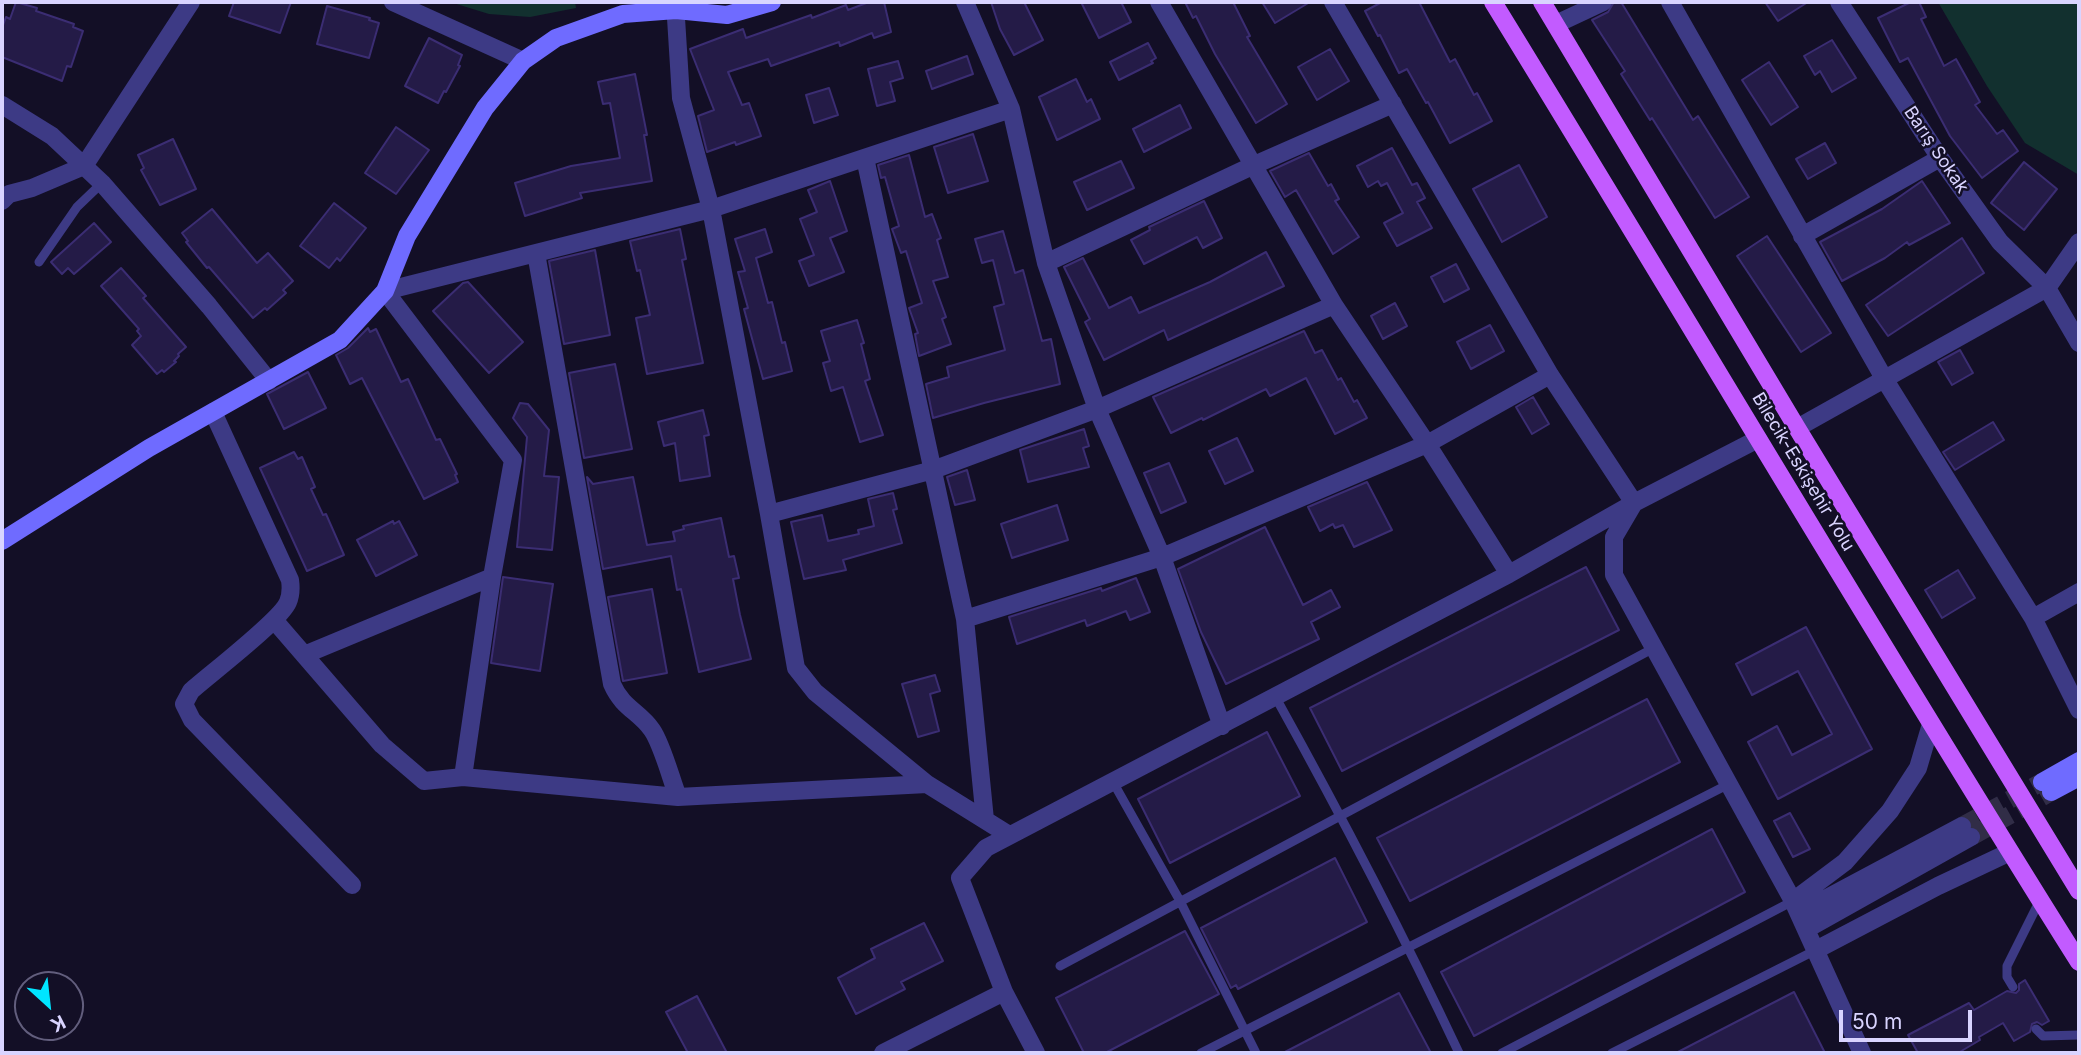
<!DOCTYPE html>
<html>
<head>
<meta charset="utf-8">
<style>
	body { margin:0 }
	#map { position:relative; width:2081px; height:1055px; overflow:hidden; background:#130f26; font-family:Inter,sans-serif }
	canvas { display:block }
	.frame { position:absolute; inset:0; border:4px solid #d9d4ff; pointer-events:none }
	.north { position:absolute; left:14px; top:971px; width:70px; height:70px; box-sizing:border-box; background:#130f26; border:2px solid #625e7d; border-radius:50%; rotate:153deg; font-size:19px; font-weight:700; line-height:28px; text-align:center; color:#d9d4ff }
	.north::after { content:''; display:block; margin:auto; width:24px; height:32px; background:#00e5ff; clip-path:polygon(50% 0,100% 100%,50% 72%,0 100%) }
	.scale { position:absolute; left:1839px; top:1010px; width:133px; height:32px; box-sizing:border-box; border:4px solid #d9d4ff; border-top:0; padding-left:9px; font-size:21px; line-height:24px; white-space:nowrap; color:#d9d4ff; -webkit-text-stroke:5px #130f26; paint-order:stroke }
</style>
</head>
<body>
<div id="map">
<canvas width="2081" height="1055"></canvas>
<div class="frame"></div>
<div class="north">K</div>
<div class="scale">50 m</div>
</div>
<script>
const g = document.querySelector('canvas').getContext('2d');
g.lineJoin = 'round';
function paint(path, color) { g.fillStyle = color; g.fill(path, 'evenodd'); }
function stroke(path, color, width, dash) { g.strokeStyle = color; g.lineWidth = width; g.lineCap = dash ? 'butt' : 'round'; g.setLineDash(dash || []); g.stroke(path); }
function label(font, color, halo, rows, align = 'center') {
  g.font = font + ' Inter,sans-serif'; g.lineWidth = 5; g.setLineDash([]); g.textBaseline = 'middle'; g.strokeStyle = halo; g.fillStyle = color; for (const [text, x, y, turn = 0] of rows) {
    g.save(); g.translate(x, y); g.rotate((+turn || 0) * Math.PI / 180); g.textAlign = isNaN(turn) ? turn : align; if (halo) g.strokeText(text, 0, 0); g.fillText(text, 0, 0); g.restore();
  }
}
const green = new Path2D(`
	M450,2H575L576,8L530,17L489,14Z
	M1938,2H2079V175L2025,143L1987,86Z`);
const building = new Path2D(`
	M16,2L37,8L36,11L74,24L73,27L83,31L71,67L67,66L62,81L2,57V28L6,17L10,19Z
	M234,2H291L280,33L229,16Z
	M869,2H884L891,32L874,38L872,33L840,46L839,42L771,66L768,59L728,72L742,105L749,103L761,136L736,145L735,142L707,152L698,116L714,110L690,49L743,29L746,38L811,15L812,18L846,5L848,10Z
	M991,2H1024L1043,40L1014,55L1000,29Z
	M1081,2H1121L1131,22L1099,38Z
	M1185,2H1233L1250,36L1247,37L1287,104L1256,123L1215,54L1196,16L1193,18Z
	M1262,2H1310L1275,23Z
	M1382,2H1419L1450,62L1455,59L1474,95L1477,93L1492,121L1450,143L1428,102L1426,103L1407,69L1399,73L1380,35L1378,36L1365,11Z
	M1614,2H1621L1693,120L1698,116L1749,197L1715,218L1652,118L1650,120L1621,74L1625,71L1592,20L1608,12Z
	M1765,2H1808L1778,21Z
	M1911,2H1919L1926,17L1921,19L1944,66L1956,59L1980,102L1975,105L1997,134L2003,130L2018,151L1982,178L1950,136L1908,58L1900,62L1878,18Z
	M327,6L370,18L369,20L379,23L369,58L317,44Z
	M429,38L462,55L458,65L460,66L446,92L444,91L438,103L405,86Z
	M1832,40L1856,78L1832,92L1820,71L1815,75L1804,56Z
	M1148,43L1156,58L1151,61L1153,63L1119,80L1110,62Z
	M1330,49L1349,81L1317,100L1298,67Z
	M967,56L973,74L932,89L926,71Z
	M898,61L903,78L890,82L895,101L877,106L868,69Z
	M1769,62L1798,107L1771,125L1742,80Z
	M635,74L647,135H644L652,181L580,193L582,198L525,216L515,183L571,166L620,158L610,103L603,104L598,82Z
	M1076,79L1087,102L1091,99L1100,119L1057,140L1039,97Z
	M829,88L838,115L814,123L806,95Z
	M1180,105L1191,128L1144,152L1133,129Z
	M396,127L429,150L396,194L365,173Z
	M973,134L988,181L948,193L934,147Z
	M173,139L196,189L160,205L141,170L144,168L138,155Z
	M1825,143L1836,163L1808,179L1796,159Z
	M1392,148L1412,185L1417,183L1425,198L1417,202L1432,228L1397,246L1384,223L1403,213L1387,183L1381,186L1378,181L1368,187L1357,166Z
	M1309,153L1328,186L1331,184L1339,199L1335,201L1359,237L1333,254L1296,190L1285,197L1270,171Z
	M909,155L925,217L932,214L941,238L937,240L948,277L933,281L946,317L942,319L951,344L919,356L915,334L918,333L909,308L922,303L906,251L901,253L892,229L899,226L885,177L881,178L878,165Z
	M1121,161L1134,188L1087,210L1074,182Z
	M2024,162L2057,189L2024,230L1991,203Z
	M1519,165L1547,217L1502,242L1473,189Z
	M830,181L847,231L830,238L844,272L809,286L799,261L814,255L800,219L817,212L808,190Z
	M1922,181L1950,223L1909,245L1907,242L1885,258L1842,281L1820,242L1882,209Z
	M1204,201L1222,238L1203,248L1197,237L1144,264L1131,240L1150,230L1149,227Z
	M334,203L366,228L340,261L337,258L329,268L300,246Z
	M212,209L257,263L268,253L293,281L283,290L286,293L267,310L265,308L253,318L209,267L207,268L186,242L188,241L182,233Z
	M94,223L111,242L74,274L68,268L62,274L51,262Z
	M680,229L686,259L682,260L703,363L647,374L636,318L650,315L640,270L637,271L630,241Z
	M765,229L772,252L756,258L768,303L772,302L782,343L785,342L792,371L763,379L744,309L748,308L738,272L745,271L735,239Z
	M1003,231L1015,273L1023,270L1042,341L1051,339L1060,384L984,403L933,418L926,384L949,377L947,367L1005,350L994,307L1004,304L993,260L982,263L975,239Z
	M1767,236L1831,333L1801,352L1737,256Z
	M1962,238L1984,273L1888,336L1866,305Z
	M595,250L610,335L564,344L549,261Z
	M1266,252L1284,286L1168,340L1164,330L1104,360L1085,322L1090,319L1064,267L1083,258L1109,308L1131,297L1139,313L1210,282Z
	M1456,264L1469,289L1444,302L1431,277Z
	M121,268L146,296L143,298L186,347L178,354L179,356L174,361L176,362L164,372L162,370L157,374L132,345L141,336L137,331L139,329L101,286Z
	M468,282L523,342L489,373L433,311L463,283Z
	M1395,303L1407,326L1383,339L1371,316Z
	M857,320L864,343L861,344L870,379L865,381L883,435L860,442L843,387L831,391L823,363L830,361L821,331Z
	M1490,325L1504,351L1471,369L1457,342Z
	M368,328L370,332L376,329L401,382L408,379L436,440L440,439L457,474L455,475L458,482L424,499L362,378L350,384L336,355L348,348Z
	M1304,331L1315,353L1322,350L1338,380L1341,378L1354,402L1357,400L1367,418L1335,434L1306,378L1270,396L1266,389L1203,420L1202,418L1171,433L1153,397Z
	M1960,350L1973,373L1952,385L1938,362Z
	M615,364L632,449L584,458L569,373Z
	M308,372L326,408L284,429L267,394Z
	M1533,397L1549,424L1532,434L1516,407Z
	M520,403L528,404L549,430L544,476L559,477L552,550L517,547L527,437L513,418Z
	M703,410L709,435L704,436L710,476L680,481L675,443L664,446L658,422Z
	M1993,422L2004,440L1955,470L1943,452Z
	M1084,429L1089,446L1083,448L1089,467L1028,482L1020,450Z
	M1237,438L1253,471L1225,484L1209,451Z
	M294,452L298,459L302,457L315,487L311,489L323,515L326,514L344,555L307,571L260,468Z
	M1169,463L1186,502L1161,513L1144,473Z
	M967,470L975,500L955,505L947,477Z
	M587,477L593,484L633,477L647,545L675,541L673,532L684,529L683,526L721,518L729,557L734,556L739,578L733,579L740,615L751,659L699,672L681,589L677,590L671,556L603,569Z
	M1367,482L1392,530L1354,547L1343,525L1335,528L1333,524L1320,531L1308,507Z
	M893,493L897,509L893,510L902,543L843,560L846,570L804,579L791,522L822,515L828,541L859,534L858,530L874,526L868,499Z
	M1057,505L1068,540L1012,558L1001,524Z
	M393,521L394,524L399,521L417,555L376,576L357,540Z
	M1265,527L1303,605L1331,590L1340,607L1311,622L1319,639L1226,684L1201,632L1178,569Z
	M1586,567L1619,630L1342,771L1310,708Z
	M1958,570L1975,598L1942,618L1925,590Z
	M503,577L553,584L540,671L491,663Z
	M1136,578L1150,612L1130,620L1126,611L1087,626L1085,620L1017,644L1009,617L1101,588L1102,591Z
	M652,589L667,673L623,681L608,597Z
	M1806,627L1872,749L1778,799L1748,742L1777,726L1792,755L1832,734L1798,671L1752,695L1736,664Z
	M935,675L940,691L930,694L939,731L918,737L902,684Z
	M1647,699L1680,762L1410,901L1377,838Z
	M1267,732L1300,796L1170,863L1138,799Z
	M1790,813L1810,849L1793,857L1774,821Z
	M1712,829L1745,892L1474,1036L1441,972Z
	M1335,858L1367,922L1238,989L1236,985L1231,988L1201,928Z
	M924,923L943,961L901,982L905,989L856,1014L838,978L875,958L871,949Z
	M1185,931L1219,994L1105,1053H1084L1056,998Z
	M2025,980L2049,1021L2042,1025L2037,1022L2032,1024L2030,1032L2014,1041L2003,1023L1979,1037L1980,1040L1958,1053H1918L1908,1035L1969,1003L1974,1010L2007,991L2016,993L2019,990V984Z
	M1794,992L1825,1053H1676Z
	M1399,993L1431,1053H1283Z
	M697,996L727,1053H688L666,1012Z`);
const streetTunnel = new Path2D(`
	M1962,826L2042,782
	M1971,837L2051,792`);
const lane = new Path2D(`
	M39,262L77,207L102,183
	M1276,698C1341,815 1402,932 1459,1053
	M1113,782L1180,901L1256,1053
	M1060,966L1654,648
	M2013,987L2007,977V966L2040,900
	M2036,1029L2043,1036L2079,1035
	M1201,1053L1729,784
	M1502,1053L1793,901
	M1612,1053L1816,950`);
const street = new Path2D(`
	M393,2L523,61
	M675,2L681,98L711,209L769,514L796,668L815,692L927,784L1009,835
	M965,2L1011,109L1046,263L1097,409L1162,557L1222,726
	M1159,2L1334,305L1427,444L1509,574
	M1333,2L1550,375L1634,503L1614,537V575L1793,901L1862,1053
	M1670,2L1885,380L2033,618L2079,710
	M1839,2L1940,158L2000,242L2047,288L2079,343
	M1556,24L1603,2
	M2,105L52,136L102,183L209,306L269,381
	M865,158L965,619L985,820
	M2,201L9,194L32,188L84,166L191,2
	M1802,236L1940,158
	M536,253L612,684C623,709 639,711 652,730C662,744 671,779 678,797
	M1046,263L1252,166L1393,104
	M213,412L290,580C291,587 291,595 288,602C281,620 210,674 191,691L184,704L192,720L352,885
	M1797,428L2047,288L2079,242
	M769,514L933,470L1097,409L1334,305
	M2033,618L2079,592
	M965,619L1162,557L1427,444L1550,375
	M274,620L382,745L424,781L463,777
	M304,655L492,577
	M927,784L678,797L463,777L492,577L513,460L385,291L711,209L1011,109
	M1793,901L1845,862L1890,811L1918,768L1931,724
	M1799,913L1962,826
	M1807,929L1971,837
	M1816,950L1938,886L2010,852
	M883,1053L1004,992
	M1036,1053L1004,992L960,878L986,848L1509,574L1634,503L1758,439`);
const secondary = new Path2D(`
	M2,541L149,448L340,340L385,291L407,236L485,108L523,61L556,38L623,14L676,10L727,15L772,2
	M2042,782L2079,761
	M2051,792L2079,777`);
const primary = new Path2D(`
	M1493,2C1689,321 1879,644 2079,962
	M1542,2L1797,428L2079,891`);
const streetNames = [
	["Barış Sokak",1936,150,56],
	["Bilecik-Eskişehir Yolu",1803,472,59]
];
paint(green, '#12302f');
paint(building, '#241b47');
stroke(building, '#3b2d73', 2);
stroke(streetTunnel, '#312d47', 18, [18, 9]);
stroke(lane, '#3d3a85', 9);
stroke(street, '#3d3a85', 18);
stroke(secondary, '#6f6bff', 18);
stroke(primary, '#c25bff', 18);
label('18px', '#d9d4ff', '#130f26', streetNames);
</script>
</body>
</html>
